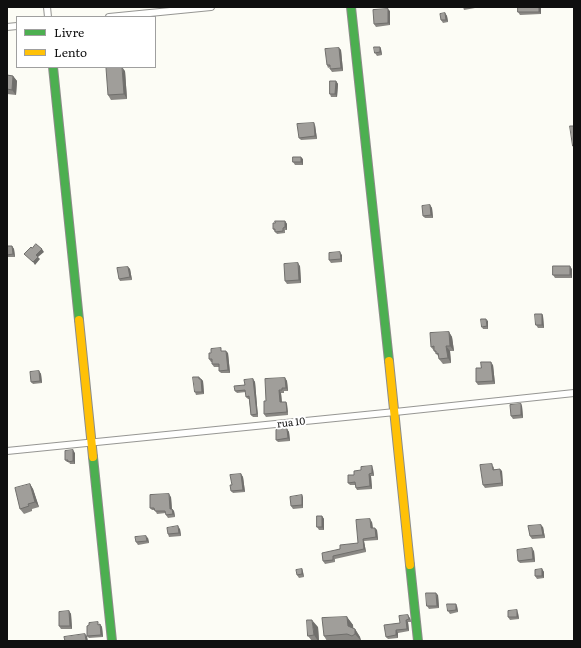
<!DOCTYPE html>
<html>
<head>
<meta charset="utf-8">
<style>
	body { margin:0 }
	#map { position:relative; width:581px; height:648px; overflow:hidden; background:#fcfcf5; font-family:Literata,serif }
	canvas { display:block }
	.frame { position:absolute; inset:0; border:8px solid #0f0f0f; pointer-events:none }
	.legend { position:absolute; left:16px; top:16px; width:140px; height:52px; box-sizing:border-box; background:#fff; border:1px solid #9f9f9f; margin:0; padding:5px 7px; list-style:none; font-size:12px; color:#0f0f0f }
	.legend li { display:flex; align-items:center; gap:8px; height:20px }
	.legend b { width:20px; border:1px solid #9f9f9f }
</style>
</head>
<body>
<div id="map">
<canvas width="581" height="648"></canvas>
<div class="frame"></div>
<ul class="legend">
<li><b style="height:5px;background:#4caf50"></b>Livre</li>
<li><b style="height:5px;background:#ffc107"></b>Lento</li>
</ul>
</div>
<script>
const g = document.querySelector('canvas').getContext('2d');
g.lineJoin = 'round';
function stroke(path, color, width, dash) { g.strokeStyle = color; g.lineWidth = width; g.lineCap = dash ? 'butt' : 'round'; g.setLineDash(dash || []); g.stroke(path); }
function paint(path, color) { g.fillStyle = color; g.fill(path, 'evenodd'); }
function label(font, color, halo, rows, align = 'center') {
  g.font = font + ' Literata,serif'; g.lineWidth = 4; g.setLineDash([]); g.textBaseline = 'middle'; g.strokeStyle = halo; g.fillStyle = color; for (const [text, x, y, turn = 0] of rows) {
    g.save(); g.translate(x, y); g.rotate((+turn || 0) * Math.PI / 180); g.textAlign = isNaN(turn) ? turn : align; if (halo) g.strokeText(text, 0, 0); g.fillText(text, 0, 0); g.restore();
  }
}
const street = new Path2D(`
	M47,7L48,17
	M109,17L211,7
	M7,27L17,26
	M7,451L395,412L574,393`);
const fast = new Path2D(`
	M351,7L389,361
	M53,67L79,320
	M93,457L112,641
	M410,565L418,641`);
const slow = new Path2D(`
	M79,320L93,457
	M389,361L410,565`);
const wall = new Path2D(`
	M133,7H144L133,8Z
	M463,7H474L475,8L464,10Z
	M541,7V14L520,15L518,12Z
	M390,11V25L376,27L374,24Z
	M445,13L447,16L448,22L443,23L441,20Z
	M380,47L381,49L382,55L377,56L375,53Z
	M339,48L341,50L343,71L332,72L330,69V67L328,68L327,65Z
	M125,71L127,99L111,100L108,95Z
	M7,75L13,76L17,81L16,95L7,94Z
	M336,81L338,84L337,97H331L330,94Z
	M315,125L317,139L301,140L299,138Z
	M303,159V165H295L293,162Z
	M430,205L432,208L433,218H425L423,216Z
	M285,221L287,224V230H285V233L277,234L273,229Z
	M7,246H12L14,249L15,257H7Z
	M342,255V262L331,263L329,260Z
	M300,266L301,283L287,284L285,281Z
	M128,267L130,269L132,280L120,281L119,279Z
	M572,269V278H555L553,275Z
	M542,314L543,316L544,328H538L536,325Z
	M488,321V329H483L482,327Z
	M449,332L452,337L454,351H450L451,363L443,364L439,359V357L431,347Z
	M223,351L228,353L230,373H221L219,371V367H214L212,364V362H211L209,359Z
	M493,365L495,384L478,385L476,382L481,368Z
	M39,371L41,374L42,383L33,384L31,382Z
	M199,377L203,381L204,394L196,395L195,392Z
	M285,378L287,381L288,391H284V393H281L282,402H286L287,404L288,415L266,417L264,414Z
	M253,379L255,382L258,417H253L251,415L249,399H248L246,397V392L237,393L235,391Z
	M522,406L523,418L513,419L511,416Z
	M287,429L289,432L290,441L278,442L276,440Z
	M75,453V464H70L69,462H67L65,460Z
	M494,466V469L502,471L503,486L485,488L483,485Z
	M373,469L374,476H371L372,489L357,490L356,488L355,485H350L348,483L354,475Z
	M241,474L243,477L245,492L233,493L231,491Z
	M30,484L33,489L39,507L32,509V511L24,514L20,509Z
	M302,495L303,498V508L293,509L291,506Z
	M171,497L172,509L174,511L175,517L168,518L166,515V513L157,514L155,510H152L150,508Z
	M322,516L324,519V530H319L317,527Z
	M372,522L373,528L377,530L378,540L364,541L366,552L335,559V562L325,564L323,561L340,549L358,543Z
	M543,527L545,538L532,539L530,536Z
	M180,529L181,536L169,537L168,534Z
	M148,538L149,543L138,545L136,542Z
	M534,551L535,562L520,563L518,561Z
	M302,569L303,572L304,577L299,578L297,575Z
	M542,569L544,572V578L537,579L535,576Z
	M438,595L439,608L429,609L427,606Z
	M457,606L458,612L450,614L448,611Z
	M69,611L71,614L72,629H61L59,626Z
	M518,613L519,619L510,620L508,617Z
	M347,617L353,625V629H355L360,637L361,641H327L324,636Z
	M410,618L411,622H408L409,631L398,633V638L388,639L386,637L400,623Z
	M100,624L102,627L103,637L89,638L87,636L99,625Z
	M318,627L319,641H312L308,636Z`);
const shadedWall = new Path2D(`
	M539,7H541V14L539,12Z
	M388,9L390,11V25L388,23Z
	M445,13L447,16L448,22L446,20Z
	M380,47L381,49L382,55L380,52Z
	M339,48L341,50L343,71L341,68Z
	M122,67L125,71L127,99L124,94Z
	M13,76L17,81L16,95L12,90Z
	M336,81L338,84L337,97L335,94Z
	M314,123L315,125L317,139L315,136Z
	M301,157L303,159V165L301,162Z
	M430,205L432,208L433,218L431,215Z
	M285,221L287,224V230L285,227Z
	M12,246L14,249L15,257L13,254Z
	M42,249L44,252L38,257L40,259L35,265L33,262L36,255Z
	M340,252L342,255V262L341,259Z
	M298,263L300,266L301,283L299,280Z
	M570,266L572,269V278L570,275Z
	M128,267L130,269L132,280L130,277Z
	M542,314L543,316L544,328L542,325Z
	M486,319L488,321V329L487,326Z
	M449,332L452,337L454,351L450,346Z
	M446,346L450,351L451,363L448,358Z
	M226,351L228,353L230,373L228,370Z
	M491,362L493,365L495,384L493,381Z
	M39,371L41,374L42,383L40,381Z
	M285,378L287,381L288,391L286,388Z
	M201,379L203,381L204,394L202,392Z
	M253,379L255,382L258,417L257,414Z
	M279,390L281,393L282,405L280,402Z
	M286,402L287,404L288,415L287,412Z
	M521,404L522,406L523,418L521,415Z
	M287,429L289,432L290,441L288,438Z
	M73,450L75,453V464L73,461Z
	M372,466L373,469L374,476L372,473Z
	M500,469L502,471L503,486L502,483Z
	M241,474L243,477L245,492L243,490Z
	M369,474L371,476L372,489L370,486Z
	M30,484L33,489L39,507L35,502Z
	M169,494L171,497L172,512L170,509Z
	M302,495L303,498V508L302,505Z
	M172,509L174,511L175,517L173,514Z
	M322,516L324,519V530L322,527Z
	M370,519L372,522L373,531L371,528Z
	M541,525L543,527L545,538L543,535Z
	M178,526L180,529L181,536L179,533Z
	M375,528L377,530L378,540L376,537Z
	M146,536L148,538L149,543L147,541Z
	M363,539L364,541L366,552L364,549Z
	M532,548L534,551L535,562L533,559Z
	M302,569L303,572L304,577L302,574Z
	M542,569L544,572V578L542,576Z
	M436,593L438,595L439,608L437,606Z
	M456,604L457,606L458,612L456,610Z
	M517,610L518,613L519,619L517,617Z
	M69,611L71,614L72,629L70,626Z
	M408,615L410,618L411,622L409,619Z
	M347,617L353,625L354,634L348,626Z
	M312,620L318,627L319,641H318L314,635Z
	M406,620L408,622L409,631L407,629Z
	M100,624L102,627L103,637L101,635Z
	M355,629L360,637L361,641L355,634Z
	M396,630L398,633V638L396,635Z
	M85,634L87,636L88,641H86Z`);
const building = new Path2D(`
	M518,7H539V12H518Z
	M388,9V23L374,24L373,10Z
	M445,13L446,20H441L440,14Z
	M374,47H380V52L375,53Z
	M339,48L341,68L330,69V65H327L325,49Z
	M112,67H122L124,94L108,95L106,68Z
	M7,75L13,76L12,90L7,89Z
	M330,81H336L335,94H330Z
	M314,123L315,136L299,138L297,124Z
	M570,126H574V146H573Z
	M293,157H301V162H293Z
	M430,205L431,215L423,216L422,206Z
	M275,221H285V227L283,228V231L275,232V229H273V223H275Z
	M36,244L42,249L36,255L38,257L33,262L24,254L31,247L32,248Z
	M7,246H12L13,254L7,255Z
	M340,252L341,259L329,260V253Z
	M298,263L299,280L285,281L284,264Z
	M553,266H570V275H553Z
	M128,267L130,277L119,279L117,268Z
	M535,314H542V325H536Z
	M481,319H486L487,326L482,327Z
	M449,332L450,346H446L448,358L439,359L438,353L436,354V351H434V346L431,347L430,333Z
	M221,348V351H226L228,370L219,371V364H212V359H209V353H211V349Z
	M481,362H491L493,381L476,382V368H481Z
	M39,371L40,381L31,382L30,372Z
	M193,377H199V379H201L202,392H195Z
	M285,378L286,388H282V390H279L280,402H286L287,412L264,414V401H266L265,379Z
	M253,379L257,414L251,415L249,396L246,397L245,390L235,391L234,386L245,385L244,380Z
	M521,404V415L511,416L510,405Z
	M287,429L288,438L276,440V430Z
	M73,450V461L68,462V460H65V451Z
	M492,464L493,470L500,469L502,483L483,485L480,465Z
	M372,466V473L369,474L370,486L356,488L355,482L348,483V475H354V471L361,470V467Z
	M241,474L243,490L231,491L230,485H232L230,475Z
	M30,484L35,502L28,504L29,506L20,509L15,488Z
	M169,494L170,509H172L173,514L166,515L165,511H155L154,508H150V495Z
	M302,495V505L291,506L290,497Z
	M317,516H322V527H317Z
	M370,519L371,528H375L376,537L363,539L364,549L333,556V560L323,561L322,553L340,549V545L358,543L356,520Z
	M541,525L543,535L530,536L528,526Z
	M178,526L179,533L168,534L167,528Z
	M146,536L147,541L136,542L135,537Z
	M532,548L533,559L518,561L517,550Z
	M302,569V574L297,575L296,570Z
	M542,569V576H535V570Z
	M426,593H436L437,606H427Z
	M447,604H456V610L448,611Z
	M517,610V617H508V611Z
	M69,611L70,626H59V612Z
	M408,615L409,619L406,620L407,629L396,630V635L386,637L384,625L400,623L399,616Z
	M347,617L348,626L355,629V634L352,636L347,634L324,636L322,618Z
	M307,620H312L314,635L308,636Z
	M98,622V625L100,624L101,635L87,636V626L89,625V623Z
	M85,634L86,641H65L64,637Z`);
const streetNames = [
	["rua 10",291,423,-6]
];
stroke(street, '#969693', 8);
stroke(fast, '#8c8c89', 10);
stroke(slow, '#8c8c89', 10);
stroke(street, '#fffffe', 6);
stroke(fast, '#4caf50', 8);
stroke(slow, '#ffc107', 8);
paint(wall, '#8a8884');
paint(shadedWall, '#706f6c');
paint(building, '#a09e9a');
stroke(building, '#706f6c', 1);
label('10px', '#0f0f0f', '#fff', streetNames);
</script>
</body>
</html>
